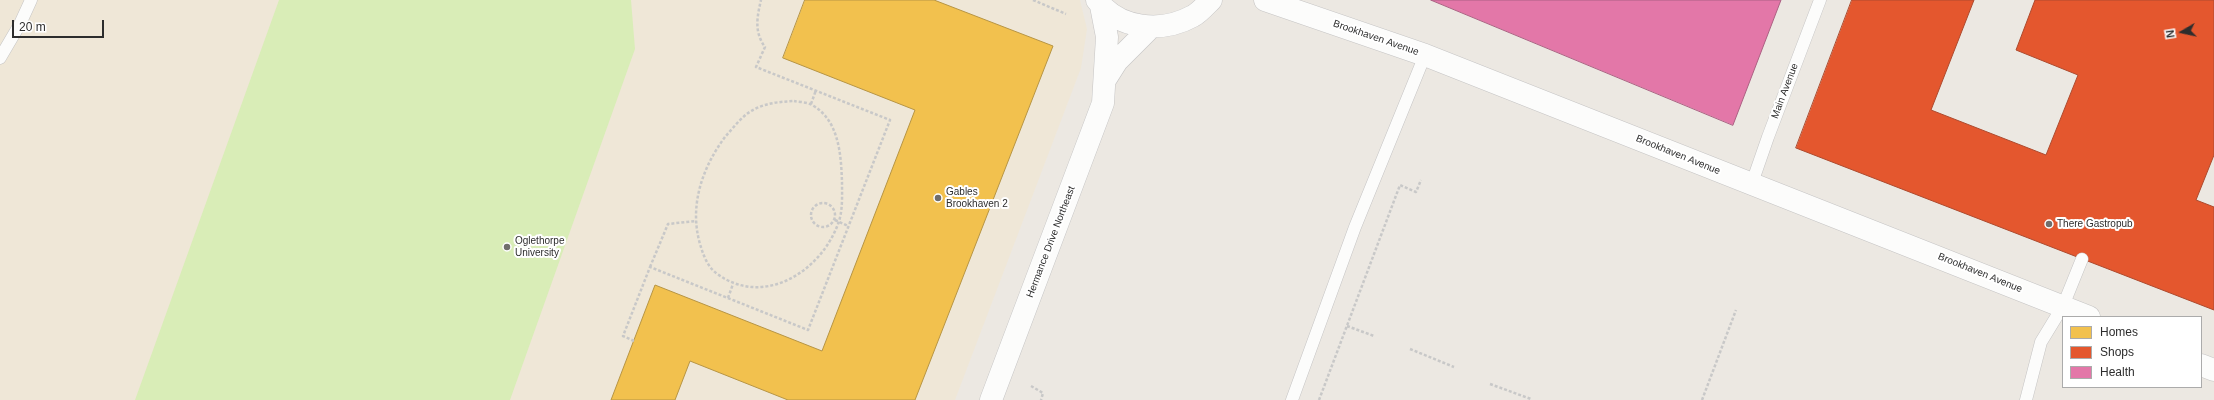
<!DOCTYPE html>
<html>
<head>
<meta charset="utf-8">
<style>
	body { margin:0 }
	#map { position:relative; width:2214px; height:400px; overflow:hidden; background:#ece8e2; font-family:Arial,sans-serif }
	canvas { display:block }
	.legend { position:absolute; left:2062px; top:316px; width:140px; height:72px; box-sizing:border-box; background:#fff; border:1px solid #ababab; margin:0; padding:5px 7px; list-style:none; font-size:12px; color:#2d2d2d }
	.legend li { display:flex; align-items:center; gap:8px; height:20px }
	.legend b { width:20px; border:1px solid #ababab }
	.north { position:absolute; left:2162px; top:12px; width:40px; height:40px; -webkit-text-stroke:3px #fff; paint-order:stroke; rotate:261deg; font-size:11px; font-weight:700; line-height:16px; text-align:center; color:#2d2d2d }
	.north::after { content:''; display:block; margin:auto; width:14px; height:18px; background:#2d2d2d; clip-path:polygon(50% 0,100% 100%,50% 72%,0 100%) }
	.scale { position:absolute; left:12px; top:20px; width:92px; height:18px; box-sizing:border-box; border:2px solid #2d2d2d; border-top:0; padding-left:5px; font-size:12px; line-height:14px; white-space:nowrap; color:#2d2d2d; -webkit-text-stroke:3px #fff; paint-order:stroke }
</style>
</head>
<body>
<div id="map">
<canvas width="2214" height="400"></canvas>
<ul class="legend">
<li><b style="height:11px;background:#f2c14e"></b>Homes</li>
<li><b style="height:11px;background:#e4572e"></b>Shops</li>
<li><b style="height:11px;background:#e377a8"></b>Health</li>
</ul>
<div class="north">N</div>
<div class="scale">20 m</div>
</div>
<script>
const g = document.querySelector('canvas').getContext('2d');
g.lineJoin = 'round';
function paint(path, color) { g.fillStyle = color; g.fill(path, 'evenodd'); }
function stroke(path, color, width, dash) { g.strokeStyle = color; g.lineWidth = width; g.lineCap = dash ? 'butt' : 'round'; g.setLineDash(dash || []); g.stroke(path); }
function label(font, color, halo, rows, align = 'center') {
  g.font = font + ' Arial,sans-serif'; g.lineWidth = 4; g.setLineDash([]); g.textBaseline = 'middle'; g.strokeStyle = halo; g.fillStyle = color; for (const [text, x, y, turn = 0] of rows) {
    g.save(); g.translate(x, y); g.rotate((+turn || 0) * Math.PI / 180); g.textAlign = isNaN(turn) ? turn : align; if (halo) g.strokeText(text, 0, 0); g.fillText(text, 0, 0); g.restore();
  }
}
const education = new Path2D(`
	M0,0H1080L1087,29L1081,68L955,400H0Z`);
const pitch = new Path2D(`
	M279,0H631L635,49L510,400H135Z`);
const homes = new Path2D(`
	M805,0H934L1053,46L915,400H788L690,361L675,400H611L655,285L822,351L915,110L783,58Z`);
const shops = new Path2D(`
	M1852,0H1974L1931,110L2046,155L2078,75L2016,50L2035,0H2214V155L2196,200L2214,207V310L1796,148Z`);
const health = new Path2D(`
	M1431,0H1781L1733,125Z`);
const path = new Path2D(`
	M1033,0L1066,14
	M794,101C799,102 807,102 812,105C839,120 841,154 842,182C842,196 843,211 838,224C820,273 762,308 716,273C707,266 703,254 700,244C689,206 702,168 725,137C732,129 740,119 748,113C763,103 777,102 794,101Z
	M811,104L816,90
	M811 215a12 12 0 1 1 24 0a12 12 0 1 1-24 0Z
	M835,220L848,226
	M650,267L668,224L696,221
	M728,298L733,284
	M1347,326L1374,336
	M634,341L623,336L650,267L808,330L890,120L756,67L765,47C754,32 757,17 761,0
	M1410,349L1454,367
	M1490,384L1531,399
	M1031,386L1043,393L1041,400
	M1319,400L1400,185L1416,192L1421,180
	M1702,400L1736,310`);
const service = new Path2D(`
	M0,58L20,24L31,0
	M1752,183L1768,137L1820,0
	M1292,400L1355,227L1425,55
	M2026,400L2041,342L2063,306L2082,259`);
const minor = new Path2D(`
	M1265,0L1425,55L2089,317
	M2201,365L2214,370`);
const tertiary = new Path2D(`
	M1097,0C1119,30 1162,33 1193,16C1199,13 1206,5 1211,0
	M1105,80L1117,61L1150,28
	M991,400L1103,103L1107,37L1101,6`);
const markers = [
	[938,198,4,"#706e6c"],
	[2049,224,4,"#706e6c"],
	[507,247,4,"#706e6c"]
];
const streetNames = [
	["Brookhaven Avenue",1376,38,19],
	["Main Avenue",1785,91,-69],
	["Brookhaven Avenue",1678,155,22],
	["Hermance Drive Northeast",1051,242,-69],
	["Brookhaven Avenue",1980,273,22]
];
const poiNames = [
	["Gables",946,192],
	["Brookhaven 2",946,204],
	["There Gastropub",2057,224],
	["Oglethorpe",515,241],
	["University",515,253]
];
paint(education, '#efe7d7');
paint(pitch, '#d9edb7');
paint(homes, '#f2c14e');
stroke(homes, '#b79544', 1);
paint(shops, '#e4572e');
stroke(shops, '#ad4a2e', 1);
paint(health, '#e377a8');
stroke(health, '#ac6183', 1);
stroke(service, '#c5c4c4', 13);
stroke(minor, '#c5c4c4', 23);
stroke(tertiary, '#c5c4c4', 23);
stroke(path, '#c8c8c8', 2.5, [3, 2]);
stroke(service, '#fcfcfb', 12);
stroke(minor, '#fcfcfb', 22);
stroke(tertiary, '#fcfcfb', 22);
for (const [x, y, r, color] of markers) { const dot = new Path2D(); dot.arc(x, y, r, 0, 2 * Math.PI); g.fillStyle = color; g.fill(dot); stroke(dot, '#fff', 1.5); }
label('10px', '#2d2d2d', '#fff', streetNames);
label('10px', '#2d2d2d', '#fff', poiNames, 'left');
</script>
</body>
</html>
